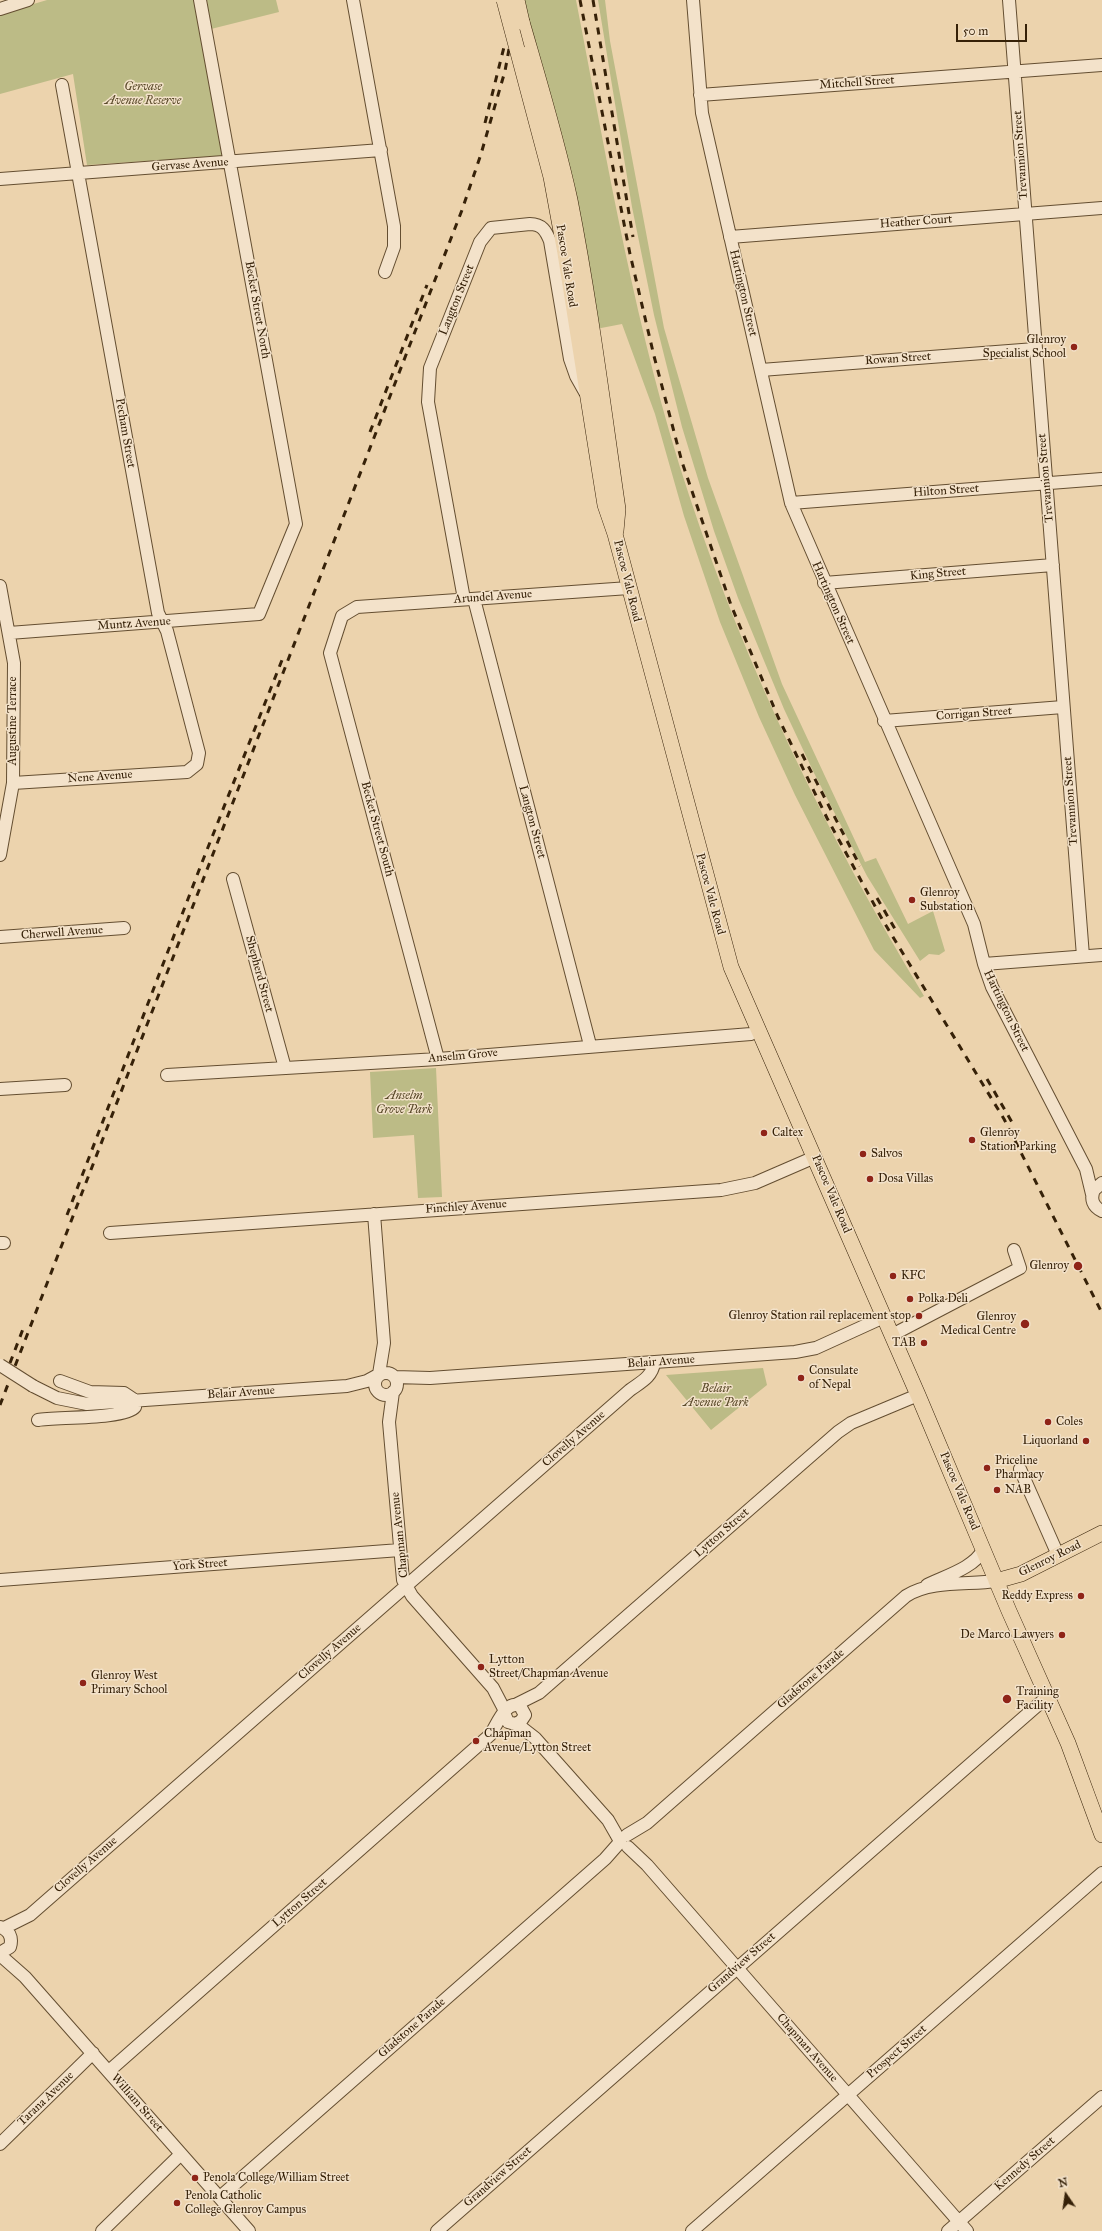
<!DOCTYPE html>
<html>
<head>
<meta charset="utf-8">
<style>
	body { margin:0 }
	#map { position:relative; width:1102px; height:2231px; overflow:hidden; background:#ecd3ad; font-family:"IM FELL Great Primer",serif }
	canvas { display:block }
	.north { position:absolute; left:1046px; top:2175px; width:40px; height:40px; -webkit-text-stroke:3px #f3e2ca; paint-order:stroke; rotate:347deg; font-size:11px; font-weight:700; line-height:16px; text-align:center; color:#362108 }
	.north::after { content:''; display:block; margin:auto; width:14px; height:18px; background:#362108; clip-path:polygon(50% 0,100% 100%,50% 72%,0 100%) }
	.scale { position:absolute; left:956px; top:24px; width:71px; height:18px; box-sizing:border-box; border:2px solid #362108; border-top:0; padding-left:5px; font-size:12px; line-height:14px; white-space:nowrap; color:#362108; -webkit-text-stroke:3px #f3e2ca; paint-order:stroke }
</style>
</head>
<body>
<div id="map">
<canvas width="1102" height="2231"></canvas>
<div class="north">N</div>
<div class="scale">50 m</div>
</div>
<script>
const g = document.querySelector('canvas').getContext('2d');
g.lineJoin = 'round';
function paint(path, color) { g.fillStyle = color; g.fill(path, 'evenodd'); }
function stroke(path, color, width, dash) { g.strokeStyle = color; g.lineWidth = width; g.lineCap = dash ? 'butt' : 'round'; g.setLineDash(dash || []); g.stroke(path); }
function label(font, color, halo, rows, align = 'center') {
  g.font = font + ' "IM FELL Great Primer",serif'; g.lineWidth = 3; g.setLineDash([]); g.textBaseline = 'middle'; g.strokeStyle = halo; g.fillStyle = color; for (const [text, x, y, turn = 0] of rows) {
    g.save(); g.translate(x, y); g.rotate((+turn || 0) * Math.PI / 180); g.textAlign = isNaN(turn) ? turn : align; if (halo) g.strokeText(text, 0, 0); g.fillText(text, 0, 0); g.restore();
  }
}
const green = new Path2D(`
	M47,0H194L223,156L87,165L73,74L0,94V14Z
	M207,0H276L279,12L211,29Z
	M523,0H576C608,165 636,334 689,495C747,671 828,837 924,996L920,998L874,950L795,795L759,717L720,622L684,516L655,414L622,324L596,329Z
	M598,0H605L610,41L664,328L708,478L782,684L865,862L876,858L908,924L933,911L945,951L939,955L929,954L920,961L867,876L814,773L784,709L738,598L714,531L682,427L654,315L632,207Z
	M436,1068L442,1197L418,1198L414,1135L373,1138L370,1072Z
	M763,1368L767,1385L711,1430L666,1375Z`);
const minor = new Path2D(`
	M353,0L394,226V247L385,272
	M693,0L702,113L791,503L974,924L984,964L992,987L1086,1169L1092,1194
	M1009,0L1083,956
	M0,9L28,0
	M700,95L1102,65
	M0,179L381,150
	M730,237L1102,208
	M761,370L1035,349
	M791,503L1102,479
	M824,583L1053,565
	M0,586L14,663L13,783L0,855
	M464,599L428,402L430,368L480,242L491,228L530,224C542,224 546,231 550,241L570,359L576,376L585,392
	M474,599L590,1045
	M9,633L259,614L296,524L200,0
	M884,721L1063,707
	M13,783L187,772L197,764L199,753L167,631L158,613L62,85
	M233,879L285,1068
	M0,937L124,928
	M984,964L1102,955
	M438,1059L330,653L342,616L357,607L629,588
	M167,1075L438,1059L751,1034L759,1030
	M0,1089L65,1085
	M1102,1183L1094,1190C1090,1199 1093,1207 1102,1211
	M374,1214L384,1343L379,1374
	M110,1233L721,1190L755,1183L815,1157
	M0,1243H4
	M892,1335L1020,1268L1014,1250
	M375 1384a11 11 0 1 1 22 0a11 11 0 1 1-22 0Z
	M395,1377L430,1378L795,1352L816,1348L884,1317
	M33,1386L57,1398L87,1404L347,1386L367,1381L378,1375
	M393,1392L389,1422L403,1580L412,1596L493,1688L505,1711
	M38,1420C56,1417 126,1419 135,1407L136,1401L124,1393L90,1392L60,1381
	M1020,1469L1058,1555
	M0,1580L400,1550
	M927,1585C945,1576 974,1568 983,1550
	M517,1704L539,1693L838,1432L851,1423L918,1395
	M517,1724L535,1738L608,1820L620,1841
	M627,1835L647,1823L906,1596C931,1580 968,1585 996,1581
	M628,1847L647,1865L967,2231
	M0,1927C9,1930 13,1937 10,1947L0,1953
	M4,1928L30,1915L630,1390C641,1382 652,1377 654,1363
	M0,1955L25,1977L249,2231
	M109,2071L490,1735C497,1725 506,1699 520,1706L525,1715L521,1721L515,1724L508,1722L504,1713
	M0,2144L93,2053
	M220,2197L605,1859L620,1842
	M102,2231L181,2154
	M437,2231L1047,1697
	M692,2231L1102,1873
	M948,2231L1102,2097`);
const major = new Path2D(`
	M522,22C539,81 557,140 570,200C590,302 603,406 618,509L616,531
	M517,49L551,177L565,253L605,505L615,534L731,967L918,1395L1009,1611L1068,1743L1102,1835
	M996,1581L1021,1574L1102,1533`);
const rail = new Path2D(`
	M580,0L630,254L654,356L682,462L731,605L778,717L827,818L882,919L1004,1119L1102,1313
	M593,0L633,237
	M485,123L504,47
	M370,432L427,285
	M802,754L860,866
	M877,898L898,934
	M987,1079L1013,1124
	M67,1215L201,865L282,660
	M10,1363L23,1329
	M0,1405L462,210L481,154L505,71L518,0`);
const minorBridge = new Path2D(`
	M0,1365L33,1386`);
const majorBridge = new Path2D(`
	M504,0L517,49
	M517,0L522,22`);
const markers = [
	[1074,347,4,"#8f2418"],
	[912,900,4,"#8f2418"],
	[764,1133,4,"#8f2418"],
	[972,1140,4,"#8f2418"],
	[863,1154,4,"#8f2418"],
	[870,1179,4,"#8f2418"],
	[1078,1266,5,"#8f2418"],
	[893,1276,4,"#8f2418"],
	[910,1299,4,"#8f2418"],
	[919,1316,4,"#8f2418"],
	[1025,1324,5,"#8f2418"],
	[924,1343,4,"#8f2418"],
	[801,1378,4,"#8f2418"],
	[1048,1422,4,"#8f2418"],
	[1086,1441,4,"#8f2418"],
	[987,1468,4,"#8f2418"],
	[997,1490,4,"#8f2418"],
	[1081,1596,4,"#8f2418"],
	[1062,1635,4,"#8f2418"],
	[481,1667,4,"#8f2418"],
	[83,1683,4,"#8f2418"],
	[1007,1699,5,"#8f2418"],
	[476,1741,4,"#8f2418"],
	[195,2178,4,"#8f2418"],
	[177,2203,4,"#8f2418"]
];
const streetNames = [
	["Mitchell Street",857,83,-4],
	["Trevannion Street",1021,155,-94],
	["Gervase Avenue",190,165,-4],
	["Heather Court",916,222,-4],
	["Pascoe Vale Road",566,266,81],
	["Hartington Street",743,293,77],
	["Langton Street",457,300,-68],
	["Becket Street North",257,310,80],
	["Rowan Street",898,359,-4],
	["Pecham Street",125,433,80],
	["Trevannion Street",1046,478,-95],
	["Hilton Street",946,491,-4],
	["King Street",938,574,-5],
	["Pascoe Vale Road",627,581,76],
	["Arundel Avenue",493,597,-4],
	["Hartington Street",833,603,66],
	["Muntz Avenue",134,624,-4],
	["Corrigan Street",974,714,-4],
	["Augustine Terrace",13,721,-90],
	["Nene Avenue",100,777,-4],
	["Trevannion Street",1071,801,-94],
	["Langton Street",532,822,75],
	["Becket Street South",377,829,75],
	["Pascoe Vale Road",710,894,75],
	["Cherwell Avenue",62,933,-4],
	["Shepherd Street",259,974,75],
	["Hartington Street",1006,1011,64],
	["Anselm Grove",463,1056,-5],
	["Pascoe Vale Road",831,1194,67],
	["Finchley Avenue",466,1207,-4],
	["Belair Avenue",661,1362,-4],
	["Belair Avenue",241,1393,-4],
	["Clovelly Avenue",574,1439,-41],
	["Pascoe Vale Road",959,1491,67],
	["Lytton Street",722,1533,-41],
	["Chapman Avenue",400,1535,-96],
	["Glenroy Road",1050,1559,-26],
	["York Street",200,1565,-4],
	["Clovelly Avenue",330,1652,-41],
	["Gladstone Parade",811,1679,-41],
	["Clovelly Avenue",86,1865,-41],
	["Lytton Street",300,1903,-41],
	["Grandview Street",742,1963,-41],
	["Gladstone Parade",412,2028,-41],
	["Chapman Avenue",807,2048,49],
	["Prospect Street",897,2052,-41],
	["Tarana Avenue",46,2099,-44],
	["William Street",137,2103,49],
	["Kennedy Street",1025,2164,-41],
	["Grandview Street",498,2177,-41]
];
const parkNames = [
	["Gervase",143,87],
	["Avenue Reserve",143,101],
	["Anselm",404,1096],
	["Grove Park",404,1110],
	["Belair",716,1389],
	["Avenue Park",716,1403]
];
const poiNames = [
	["Glenroy",1066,340,"right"],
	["Specialist School",1066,354,"right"],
	["Glenroy",920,893],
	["Substation",920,907],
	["Caltex",772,1133],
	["Glenroy",980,1133],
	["Station Parking",980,1147],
	["Salvos",871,1154],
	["Dosa Villas",878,1179],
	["Glenroy",1069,1266,"right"],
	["KFC",901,1276],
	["Polka Deli",918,1299],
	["Glenroy Station rail replacement stop",911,1316,"right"],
	["Glenroy",1016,1317,"right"],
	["Medical Centre",1016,1331,"right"],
	["TAB",916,1343,"right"],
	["Consulate",809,1371],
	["of Nepal",809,1385],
	["Coles",1056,1422],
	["Liquorland",1078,1441,"right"],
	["Priceline",995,1461],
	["Pharmacy",995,1475],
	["NAB",1005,1490],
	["Reddy Express",1073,1596,"right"],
	["De Marco Lawyers",1054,1635,"right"],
	["Lytton",489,1660],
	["Street/Chapman Avenue",489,1674],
	["Glenroy West",91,1676],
	["Primary School",91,1690],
	["Training",1016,1692],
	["Facility",1016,1706],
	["Chapman",484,1734],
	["Avenue/Lytton Street",484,1748],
	["Penola College/William Street",203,2178],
	["Penola Catholic",185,2196],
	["College Glenroy Campus",185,2210]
];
paint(green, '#bcbb86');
stroke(minor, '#644e31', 14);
stroke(major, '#362108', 16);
stroke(minor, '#f3e2ca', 12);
stroke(major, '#ecd3ad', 15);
stroke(rail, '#362108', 3, [7, 7]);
stroke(minorBridge, '#644e31', 14, []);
stroke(majorBridge, '#362108', 16, []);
stroke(minorBridge, '#f3e2ca', 12);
stroke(majorBridge, '#ecd3ad', 15);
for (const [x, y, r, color] of markers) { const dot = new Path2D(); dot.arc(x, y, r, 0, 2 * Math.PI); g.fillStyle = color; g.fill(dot); stroke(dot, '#f3e2ca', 1.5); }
label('12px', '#362108', '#f3e2ca', streetNames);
label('italic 12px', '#584828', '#f3e2ca', parkNames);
label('12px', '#362108', '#f3e2ca', poiNames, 'left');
</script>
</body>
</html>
